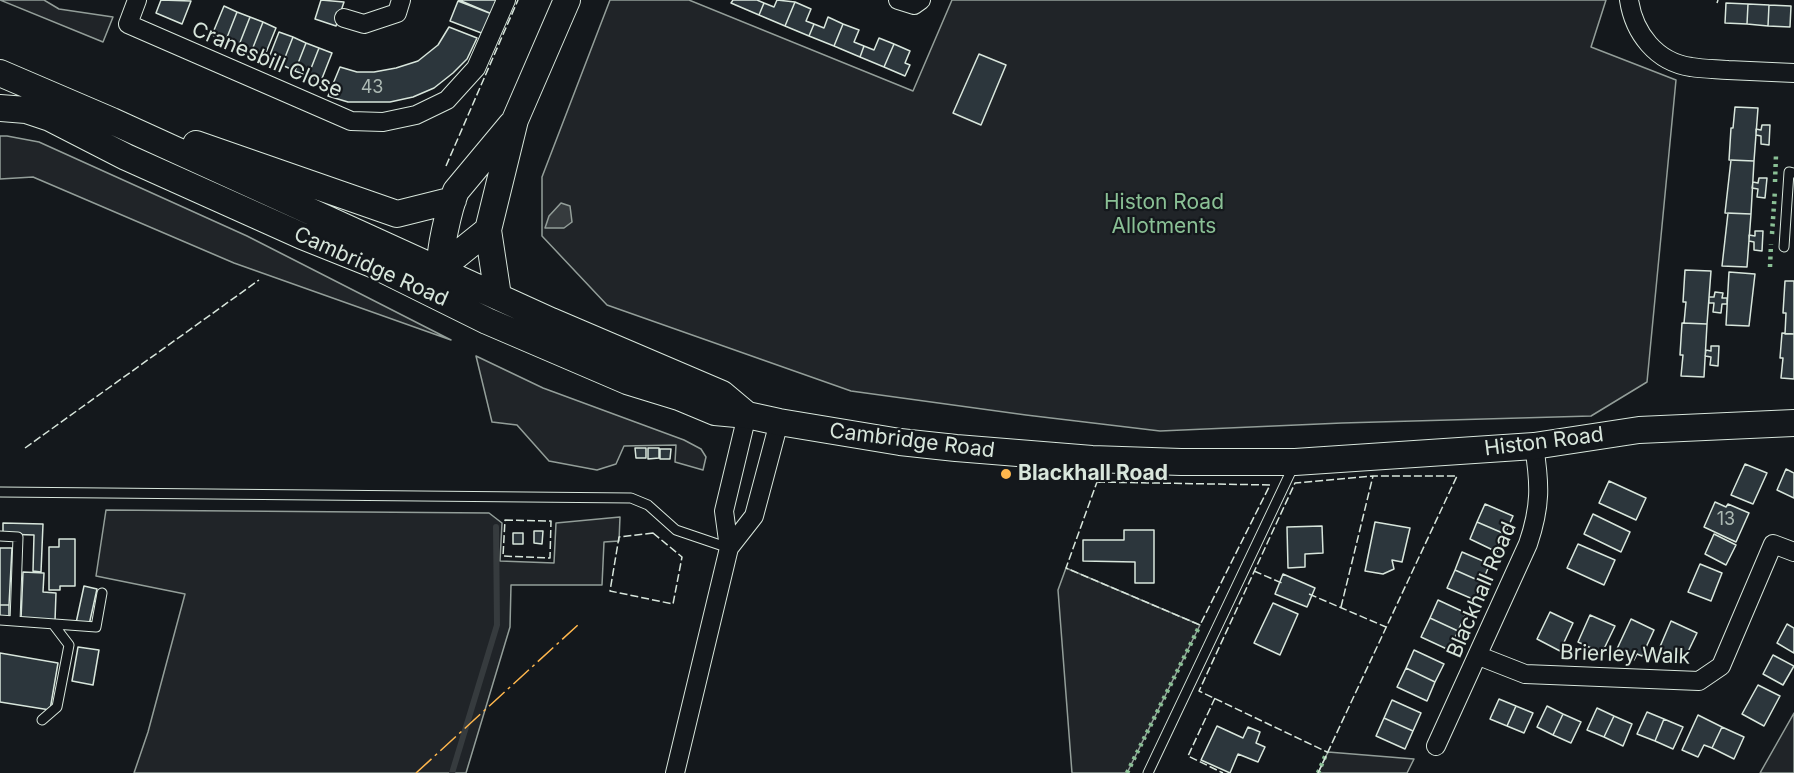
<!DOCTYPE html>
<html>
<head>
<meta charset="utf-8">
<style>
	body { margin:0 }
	canvas { display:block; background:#14181c }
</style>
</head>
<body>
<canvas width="1794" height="773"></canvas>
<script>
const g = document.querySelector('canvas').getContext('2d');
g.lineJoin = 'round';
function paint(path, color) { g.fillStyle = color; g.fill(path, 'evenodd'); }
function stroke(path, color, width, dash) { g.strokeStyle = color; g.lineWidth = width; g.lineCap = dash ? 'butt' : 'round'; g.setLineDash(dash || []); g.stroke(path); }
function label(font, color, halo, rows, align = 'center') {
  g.font = font + ' Inter,sans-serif'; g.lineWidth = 4.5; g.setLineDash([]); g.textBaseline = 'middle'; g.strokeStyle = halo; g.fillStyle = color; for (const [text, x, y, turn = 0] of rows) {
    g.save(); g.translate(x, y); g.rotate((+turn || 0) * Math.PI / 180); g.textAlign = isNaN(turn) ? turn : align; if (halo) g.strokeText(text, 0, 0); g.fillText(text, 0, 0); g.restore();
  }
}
const green = new Path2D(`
	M0,0H44L59,9L113,17L103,42Z
	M610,0H689L913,91L952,0H1606L1591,47L1676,80L1647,382L1591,416L1342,423L1160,431L1026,415L851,391L607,305L542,236V177Z
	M0,136H7L39,142L247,236L451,340L234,263L33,177L0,179Z
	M476,356L543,388L684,440L701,449L706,457L703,470L675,462L676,445L624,446L616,464L597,470L549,461L517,425L492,422Z
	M106,510L489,513L502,523L500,561L554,563L556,523L620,517L619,541L604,542L602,585H511L510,627L466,773H134L148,732L185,594L96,576Z
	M1066,568L1200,625L1127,773H1072L1058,590Z
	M1794,713V773H1760Z
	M1328,752L1414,759L1407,773H1318Z`);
const water = new Path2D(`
	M561,203L570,206L572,222L564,228H545L549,216Z`);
const stream = new Path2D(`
	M452,773L497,625L496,527`);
const building = new Path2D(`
	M161,0L191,1L182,24L156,13Z
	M321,0L344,2L336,26L315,19Z
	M459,0H498L492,14Z
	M733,0H757L764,3L759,15L731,3Z
	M777,0L795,2L785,26L759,15L764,3L774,7Z
	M458,1L492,14L484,34L450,21Z
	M795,2L811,9L806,21L814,24L809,36L785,26Z
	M1726,3L1748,4L1747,24L1725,23Z
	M1748,4L1769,5L1768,26L1747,24Z
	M1769,5L1791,6L1790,27L1768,26Z
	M224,6L237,12L226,40L212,35Z
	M237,12L250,17L239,45L226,40Z
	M250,17L263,22L252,50L239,45Z
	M828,17L843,24L834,46L809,36L814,24L824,28Z
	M263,22L276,28L265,55L252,50Z
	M843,24L859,30L854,42L864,46L860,57L834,46Z
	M449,27L477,38L467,59L453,73L434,88L413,97L390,102H348L328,96L340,67L357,72H374L396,68L418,61L438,45Z
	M279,32L293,37L282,65L268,60Z
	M293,37L306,43L295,71L282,65Z
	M879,38L894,44L884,67L860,57L864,46L874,50Z
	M306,43L319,48L308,76L295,71Z
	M894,44L910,51L905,63L910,65L905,76L884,67Z
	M319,48L332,53L321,81L308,76Z
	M979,54L1006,65L981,125L953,113Z
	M1735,107L1758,108L1754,161L1729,160L1731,128H1733Z
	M1762,125H1770L1769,145L1761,144V136L1756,135V129L1761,130Z
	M1731,160L1754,161L1751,214L1725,213Z
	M1759,178H1767L1765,198L1757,197L1758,189L1752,188L1753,182L1758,183Z
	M1728,213L1751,214L1747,267L1722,266Z
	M1755,231H1763L1762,251L1754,250V242L1749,241V235L1755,236Z
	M1685,270L1711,271L1707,324L1684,323L1686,302H1683Z
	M1729,272L1755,274L1749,326L1726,325Z
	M1785,281H1794V334H1785L1786,313H1783Z
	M1715,292L1723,293L1722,298H1727V304H1722L1721,313L1713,312L1714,303H1709V297H1714Z
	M1682,323L1707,324L1704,377L1681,376L1683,355H1680Z
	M1782,333L1794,334V379L1781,378L1783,358H1780Z
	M1711,346H1719L1718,366L1710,365L1711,357L1705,356L1706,350L1711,351Z
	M635,448H646V458H636Z
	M648,448H659V458L648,459Z
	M660,449H671L670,459H660Z
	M1745,464L1767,473L1753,504L1731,495Z
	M1786,469L1794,473V498L1777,490Z
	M1609,481L1646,498L1636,520L1599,503Z
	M1715,502L1726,507L1728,504L1749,513L1736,542L1704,527Z
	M1485,504L1513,516L1505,534L1477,522Z
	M1593,514L1630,532L1621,552L1584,534Z
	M1375,522L1410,528L1402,562L1392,560L1394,569L1383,574L1365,571Z
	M1477,522L1505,534L1497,552L1470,539Z
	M3,523L43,524L41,572L33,571L34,535L3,534Z
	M1322,526L1323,553L1305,554V567L1288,568L1287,527Z
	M1124,530H1154V583H1135V562L1083,561V540H1124Z
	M534,531H543L542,544L534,543Z
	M513,533H523V544H513Z
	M1714,534L1736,545L1726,565L1705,554Z
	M59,539H75V586H60V590H49V547H59Z
	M1578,544L1615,560L1604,585L1567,568Z
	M0,548H12L9,605H0Z
	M1462,552L1490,564L1482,582L1455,570Z
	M1700,564L1722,573L1711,601L1688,592Z
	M1455,570L1482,582L1475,600L1447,588Z
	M23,572L44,573L43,592L56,593L55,621L21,619Z
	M1283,574L1315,588L1307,607L1275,594Z
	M84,586L97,589L89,625L76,623Z
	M1438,600L1466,613L1458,631L1430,618Z
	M1273,603L1298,614L1280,655L1254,643Z
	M0,605H9V618H0Z
	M1550,612L1573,623L1560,651L1537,639Z
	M1590,615L1615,626L1602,653L1578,642Z
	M1430,618L1458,631L1449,650L1421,637Z
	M1631,619L1654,630L1642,656L1637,654L1634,660L1616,651Z
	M1671,621L1697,633L1684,660L1659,649Z
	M1787,624L1794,628V653L1777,643Z
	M78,647L99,650L93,685L72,681Z
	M1414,650L1444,664L1435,682L1406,668Z
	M0,653L58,663L50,710L0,702Z
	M1773,655L1794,666L1783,685L1763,674Z
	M1406,668L1435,682L1427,701L1397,687Z
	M1758,685L1780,696L1764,726L1742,714Z
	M1499,699L1516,706L1507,726L1490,719Z
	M1392,700L1421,713L1413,731L1384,718Z
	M1516,706L1533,713L1524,733L1507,726Z
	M1547,706L1563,714L1553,735L1537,727Z
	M1597,708L1614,716L1604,737L1587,730Z
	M1647,712L1664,719L1655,741L1637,734Z
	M1563,714L1581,722L1571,743L1553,735Z
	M1698,715L1722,727L1712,748L1704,745L1698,757L1682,750Z
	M1614,716L1632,724L1623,746L1604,737Z
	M1384,718L1413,731L1405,749L1376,736Z
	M1664,719L1683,727L1673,749L1655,741Z
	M1217,726L1243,738L1248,727L1260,732L1256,743L1265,747L1258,762L1238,754L1230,773L1201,760Z
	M1722,727L1744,737L1734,759L1712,748Z`);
const lane = new Path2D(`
	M1784,247L1789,172L1794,173
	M0,492L631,498L648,505L676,530L729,548
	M0,536L18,537L15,621
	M0,620L96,627L102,593
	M42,720L57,707L69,645L53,624
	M1148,773L1294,465`);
const street = new Path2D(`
	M137,0L128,24L351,121L383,122L416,115L447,100L476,68L506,0
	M898,0L914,5L921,0
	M1629,0C1634,33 1656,62 1691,67C1703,69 1716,69 1728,70C1750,71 1772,72 1794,73
	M344,18L364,24L397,13L401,0
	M729,548L754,516L779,422
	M1479,656L1525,674L1699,681L1721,666L1773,544L1794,552
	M1436,746L1528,544C1541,506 1540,484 1534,446
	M675,773L729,548L724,511L747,415`);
const secondary = new Path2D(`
	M0,73L112,121L551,321L722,394L747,415
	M0,108L26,110L50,118L126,157L302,236L372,264L487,321L627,381L679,397L715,412L747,415L779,422L900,442L956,448L1092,459L1181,462H1295L1534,446L1639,430L1794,423
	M196,144L397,214L453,200
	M432,275L488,230
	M448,283C446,280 442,275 441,271C437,257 450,205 456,191L511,125
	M498,296L488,230L515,120L567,0`);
const hedge = new Path2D(`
	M1775,182L1776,155
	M1772,234L1775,190
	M1770,267L1771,244
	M1127,773L1200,625
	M1318,773L1327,752`);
const fence = new Path2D(`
	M1717,3L1718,0
	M446,166L518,0
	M25,448L259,280
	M1097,482L1270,485L1200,625L1066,568Z
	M505,520L551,521L550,558L503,556Z
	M653,533L682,557L673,604L610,591L619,537Z
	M1254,571L1284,584
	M1309,594L1386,627
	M1341,607L1373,476
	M1215,698L1188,756L1223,773
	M1318,773L1457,476H1373L1295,483L1199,691L1327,752`);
const power = new Path2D(`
	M416,773L579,624`);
const markers = [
	[1006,474,6,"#ffb74d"]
];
const numberNames = [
	["43",372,88],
	["13",1726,520]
];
const streetNames = [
	["Cranesbill Close",267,60,23],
	["Cambridge Road",371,267,24],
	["Cambridge Road",912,441,7],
	["Histon Road",1544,442,-7],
	["Blackhall Road",1482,590,-67],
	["Brierley Walk",1625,655,2]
];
const parkNames = [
	["Histon Road",1164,203],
	["Allotments",1164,227]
];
const poiNames = [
	["Blackhall Road",1018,474]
];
paint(green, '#202428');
stroke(green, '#939e99', 1.5);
paint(water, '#363b3e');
stroke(water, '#939e99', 1.5);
stroke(stream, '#363b3e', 6);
paint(building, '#2c363c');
stroke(building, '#d8e6dc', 1.5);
stroke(lane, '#d8e6dc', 11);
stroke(street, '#d8e6dc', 20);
stroke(secondary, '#d8e6dc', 28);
stroke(lane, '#14181c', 9);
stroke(street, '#14181c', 18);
stroke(secondary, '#14181c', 26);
stroke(hedge, '#8ac095', 4.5, [3, 4.5]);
stroke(fence, '#d8e6dc', 1.5, [8, 3]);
stroke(power, '#ffb74d', 1.5, [21, 4.5, 3, 4.5]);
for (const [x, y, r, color] of markers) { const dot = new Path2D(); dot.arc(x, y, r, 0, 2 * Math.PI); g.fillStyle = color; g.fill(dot); stroke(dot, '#14181c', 2); }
label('18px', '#adbab4', null, numberNames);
label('21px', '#d8e6dc', '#14181c', streetNames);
label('21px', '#8ac095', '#14181c', parkNames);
label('bold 21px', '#d8e6dc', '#14181c', poiNames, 'left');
</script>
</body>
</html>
